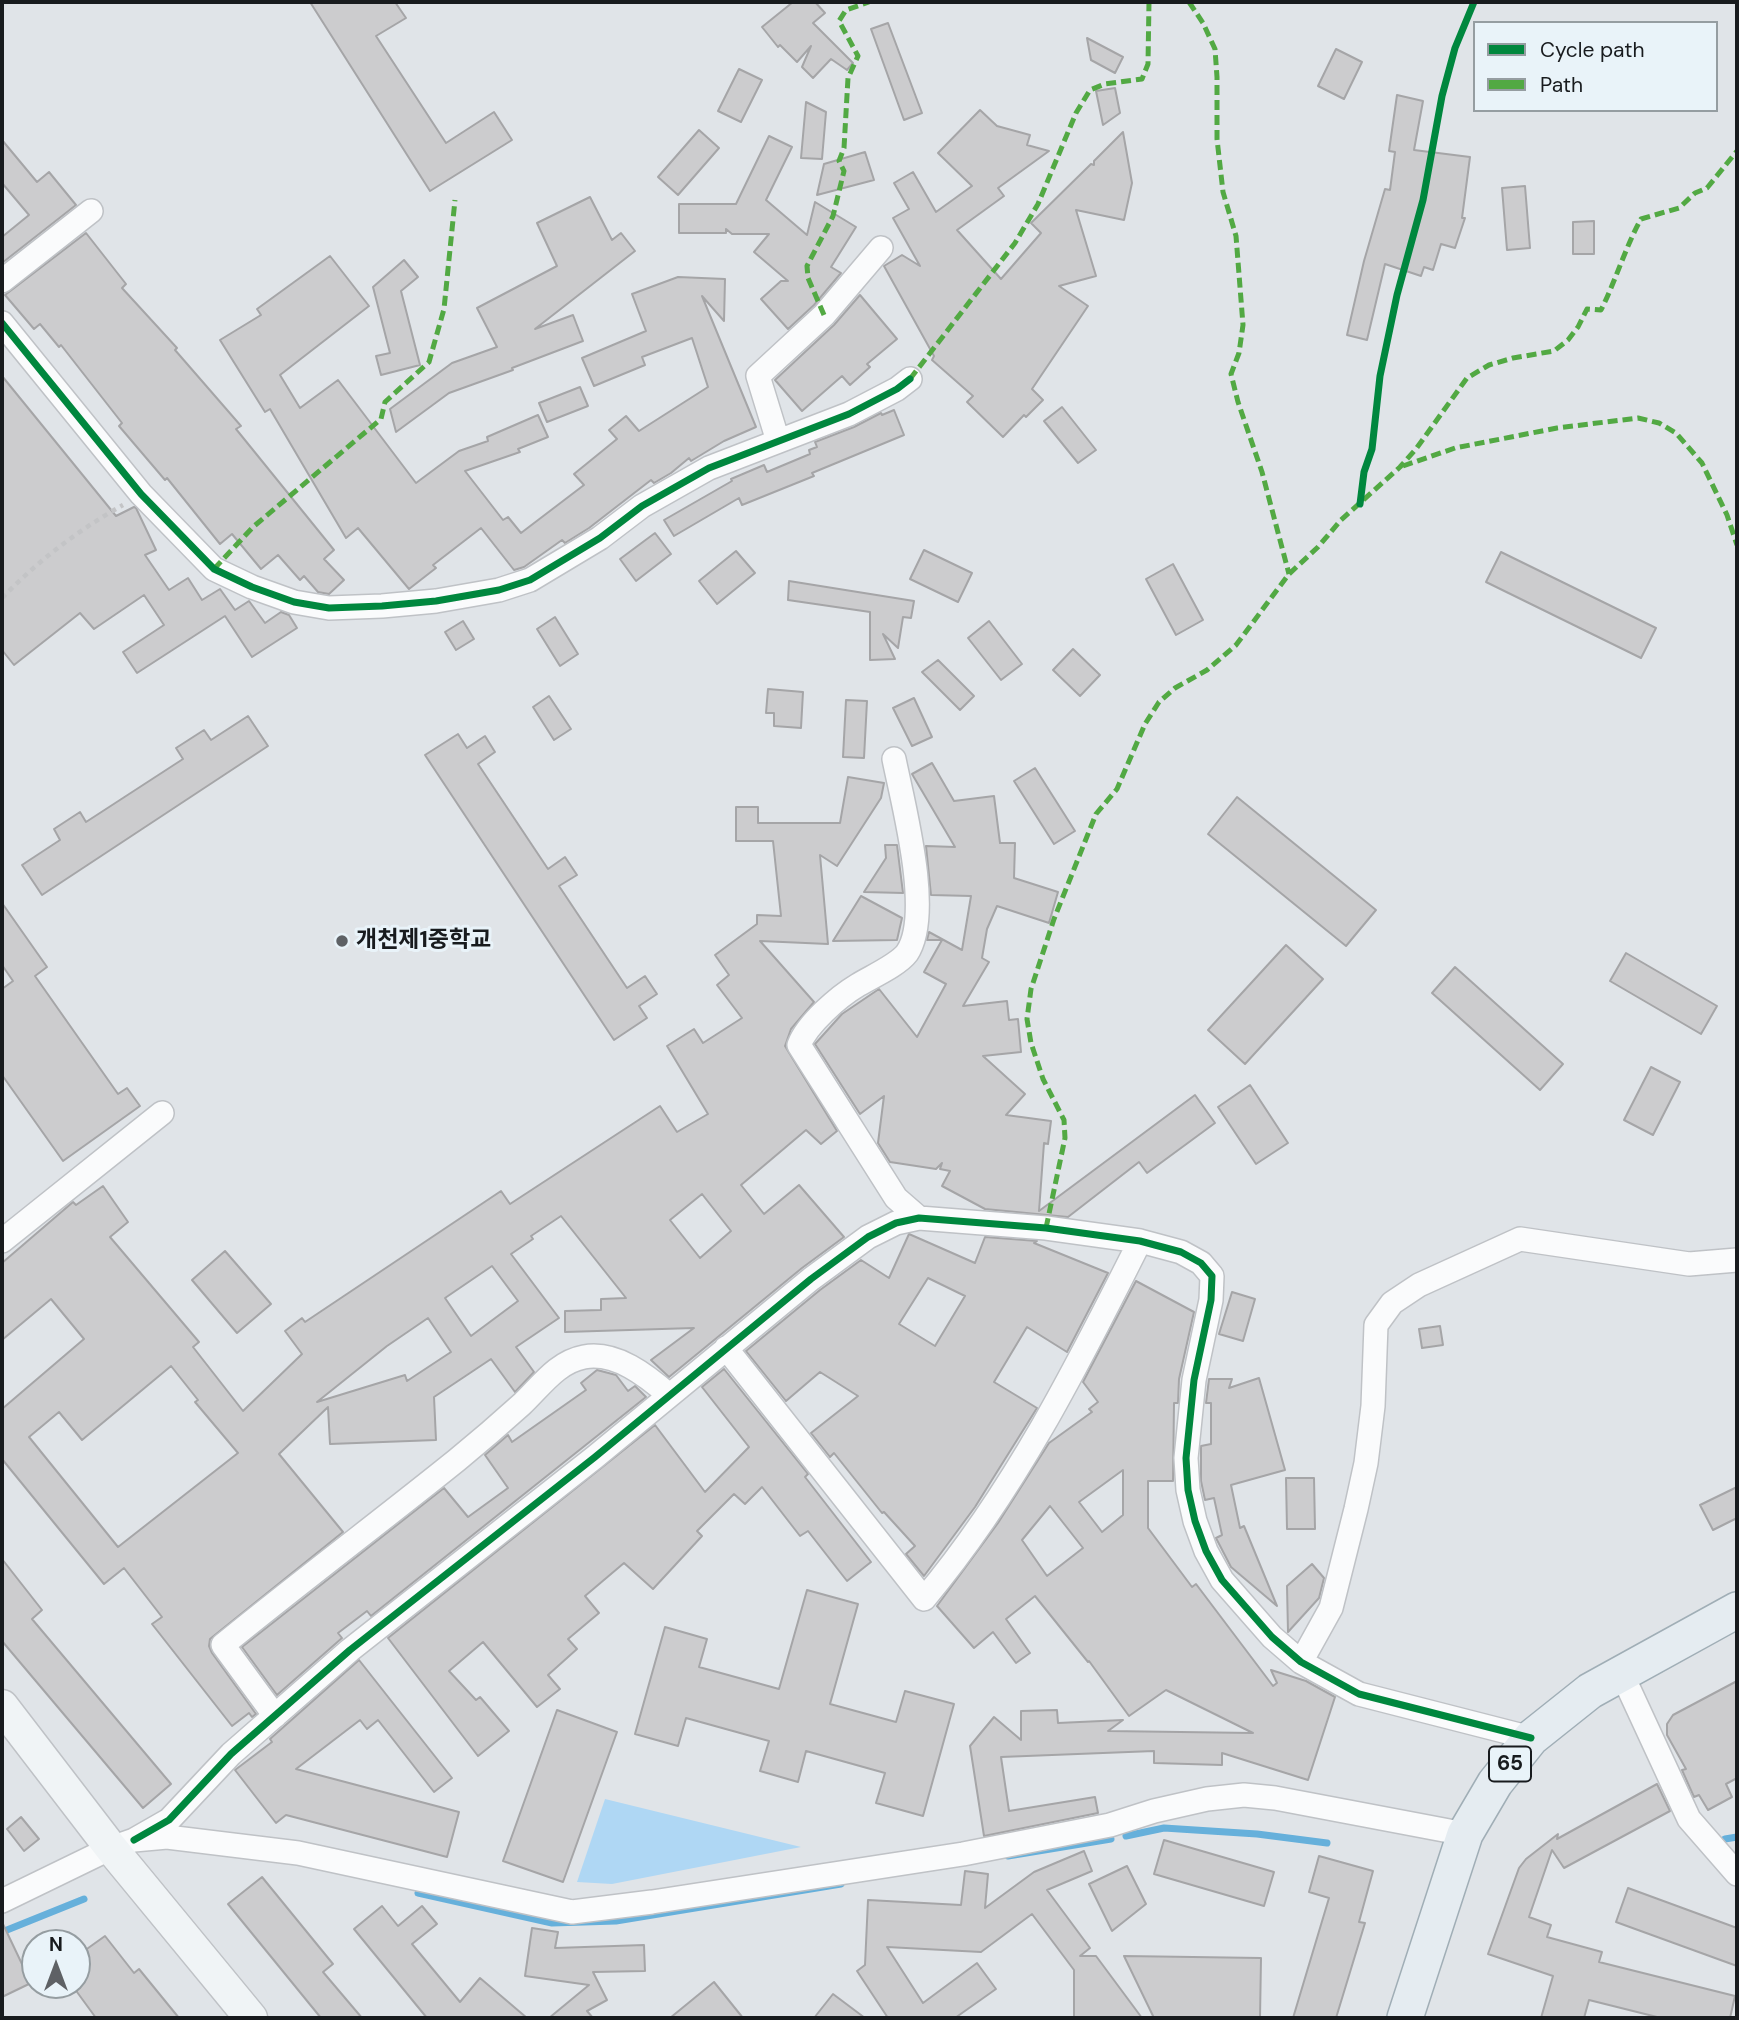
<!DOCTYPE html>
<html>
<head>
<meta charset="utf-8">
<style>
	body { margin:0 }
	#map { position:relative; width:1739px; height:2020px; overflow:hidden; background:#e0e4e8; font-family:"DM Sans",sans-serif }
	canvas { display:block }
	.frame { position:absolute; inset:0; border:4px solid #181b1e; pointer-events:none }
	.legend { position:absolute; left:1473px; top:21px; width:245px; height:91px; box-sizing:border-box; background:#e9f3f9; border:2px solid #959da1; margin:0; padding:9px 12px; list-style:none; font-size:21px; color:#181b1e }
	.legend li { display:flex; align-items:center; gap:14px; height:35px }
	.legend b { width:35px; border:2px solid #959da1 }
	.north { position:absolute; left:21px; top:1929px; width:70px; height:70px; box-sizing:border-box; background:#e9f3f9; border:2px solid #959da1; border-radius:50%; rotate:0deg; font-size:19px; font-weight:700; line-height:28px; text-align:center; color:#181b1e }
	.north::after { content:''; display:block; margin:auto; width:24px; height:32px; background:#5e6165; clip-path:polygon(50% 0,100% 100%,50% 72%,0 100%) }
</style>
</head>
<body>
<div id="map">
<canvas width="1739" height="2020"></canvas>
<div class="frame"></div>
<ul class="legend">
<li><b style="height:9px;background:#00873e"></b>Cycle path</li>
<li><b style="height:9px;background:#52a943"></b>Path</li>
</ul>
<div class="north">N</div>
</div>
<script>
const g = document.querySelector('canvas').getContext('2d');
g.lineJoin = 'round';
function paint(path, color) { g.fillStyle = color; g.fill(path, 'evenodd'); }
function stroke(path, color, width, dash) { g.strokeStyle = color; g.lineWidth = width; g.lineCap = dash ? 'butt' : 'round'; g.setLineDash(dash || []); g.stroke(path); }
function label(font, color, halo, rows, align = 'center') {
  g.font = font + ' "DM Sans","Noto Sans KR",sans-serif'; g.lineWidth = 6; g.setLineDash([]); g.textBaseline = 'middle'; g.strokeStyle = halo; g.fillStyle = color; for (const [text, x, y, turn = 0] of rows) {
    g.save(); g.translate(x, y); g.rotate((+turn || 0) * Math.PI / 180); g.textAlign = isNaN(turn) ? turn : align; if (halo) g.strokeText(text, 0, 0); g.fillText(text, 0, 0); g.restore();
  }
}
const green = new Path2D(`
	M605,1799L801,1847L612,1884L577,1882Z`);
const stream = new Path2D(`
	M1126,1836L1164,1828L1257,1834L1327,1843
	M1725,1839L1737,1837
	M1008,1856L1111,1839
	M418,1893L552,1923L616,1921L841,1884
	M2,1932L84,1899`);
const building = new Path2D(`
	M310,2H395L406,18L376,36L446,143L494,112L512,140L430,191Z
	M793,2H815L825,13L813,23L853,63L847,70L831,59L813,78L802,67L811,46L797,62L780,45L778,47L762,27Z
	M888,23L922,113L904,120L871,29Z
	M1087,38L1123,57L1115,73L1091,60Z
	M1336,49L1362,62L1344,99L1318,86Z
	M739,69L762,80L741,122L718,111Z
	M1115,88L1120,113L1103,125L1096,91Z
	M1397,95L1423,101L1414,150L1470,157L1462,218H1465L1455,248L1441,244L1433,270L1424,267L1421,276L1385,264L1367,340L1347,335L1364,261L1385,189L1390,190L1395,152L1389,151Z
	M806,102L826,112L822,159L801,158Z
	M980,110L997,126L1030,135L1027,145L1049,151L998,188L1004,196L957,230L1001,279L1041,233L1031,223L1091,164L1094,165V161L1123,132L1132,183L1124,220L1076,210L1096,276L1059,286L1088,306L1032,389L1043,400L1026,417L1024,415L1003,437L967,402L973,396L932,360L934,356L884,266L902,255L920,266L893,218L909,209L894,183L913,172L936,212L972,186L938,153Z
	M699,130L719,148L678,195L658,177Z
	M769,136L792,147L766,200L807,235L815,202L856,227L831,267L841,273L814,305L788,329L761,299L781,281H788L754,252L769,234H732L726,229V233H679V204H736Z
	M2,140L37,182L49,172L76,205L2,263V237L29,215L2,183Z
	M865,152L874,180L817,195L824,164Z
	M1525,186L1530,248L1507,250L1502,188Z
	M590,197L612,240L621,233L635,251L535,329L573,315L583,341L512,368L513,370L449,393L396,432L390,409L452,363L497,347L477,308L557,266L537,223Z
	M1594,221V254H1573V222Z
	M86,233L126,284L122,288L177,348L175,350L241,426L236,429L334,550L324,559L344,580L329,594L318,592L304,576L300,580L278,555L261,569L232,534L220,544L167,478L165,480L119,426L122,423L61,345L59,347L40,324L34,329L5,295Z
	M330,256L369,306L280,375L300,408L338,380L416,483L459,451L488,441L487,437L538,415L548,437L518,449L520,452L465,471L503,520L508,517L521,533L584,485L574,474L617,439L609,430L626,416L639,431L708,387L692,338L642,357L645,365L594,386L582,358L646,331L632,294L678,277L725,279L724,321L702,296L756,427L724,441L691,461L689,458L671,473L654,483L651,480L589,528L565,543L562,540L524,567L514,570L481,528L433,565L436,568L409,589L358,528L346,538L270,409L265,412L220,340L261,315L257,309Z
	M404,260L418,277L401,291L420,365L381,375L376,356L390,353L373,287Z
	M860,295L897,339L867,364L870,367L850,385L842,376L802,411L775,380L834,325Z
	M2,376L116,516L134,507L136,508L156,550L145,555L169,590L188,578L202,600L220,589L235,610L249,601L265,623L281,612L289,615L297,628L252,657L225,616L137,673L123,652L164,625L144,595L94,629L80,613L14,665L2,650Z
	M580,387L588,406L547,422L539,403Z
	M1062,407L1096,450L1078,463L1044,421Z
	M894,410L904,435L812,473L814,476L742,505L739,498L674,536L664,520L732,481L731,479L764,465L767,472L810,454L809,450L817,447L815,442L854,427L881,413L882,415Z
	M655,533L671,554L636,581L620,559Z
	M924,550L972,573L958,602L910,579Z
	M736,551L755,573L717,604L699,581Z
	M1501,552L1656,628L1641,658L1486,582Z
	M1173,564L1203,620L1176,635L1146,579Z
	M789,581L914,601L911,618L903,617L898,648L883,634L895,659L870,660V612L788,600Z
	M555,617L578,654L560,666L537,629Z
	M463,621L474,639L456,650L445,632Z
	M989,621L1022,664L1001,680L968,638Z
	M1073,649L1100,675L1080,696L1053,670Z
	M938,660L974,696L960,710L922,672Z
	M768,689L803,692L801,728L774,726V713H766Z
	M549,696L571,729L554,740L533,707Z
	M914,698L932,737L912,746L893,708Z
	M846,700L867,701L864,758L843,757Z
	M248,716L268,746L42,895L22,865L60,840L54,829L80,812L86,822L183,759L176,748L204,730L211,740Z
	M458,734L467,748L485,736L495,752L478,764L548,869L565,857L577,875L559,886L627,988L645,976L657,994L639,1006L647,1018L614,1040L425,755Z
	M932,763L954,801L994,796L1000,843H1015L1014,878L1058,892L1049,923L997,906L987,929L982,958L989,962L963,1006L1007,1001L1009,1020L1018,1019L1021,1052L983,1056L1025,1094L1006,1115L1051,1121L1048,1144L1044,1143L1039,1211L1195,1095L1215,1123L1147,1173L1139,1162L1068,1217L985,1209L942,1186L950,1171L940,1169L942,1163L936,1169L890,1162L878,1143L884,1096L860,1114L815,1044L842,1014L879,989L917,1037L946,984L924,972L942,940H927L929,932L962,950L971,896L931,895L926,846L955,847L912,774Z
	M1035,768L1075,831L1054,844L1014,781Z
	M848,777L884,783L881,798L837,866L820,855L828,944L760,941L814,1002L791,1029L785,1046L837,1131L821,1144L806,1130L741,1185L764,1214L799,1185L844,1237L802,1268L669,1377L651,1360L694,1328L565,1332V1311L601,1310V1299L626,1298L561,1216L531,1236L533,1239L511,1254L559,1318L516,1347L534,1372L515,1392L491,1359L434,1397L436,1440L330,1444L328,1407L279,1454L343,1532L210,1639L209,1646L212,1653L256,1714L252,1717L249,1713L232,1726L152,1624L162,1617L124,1568L104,1584L2,1459V1409L84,1339L51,1299L2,1340V1263L73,1202L76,1205L103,1186L128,1222L110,1237L199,1342L193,1347L243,1411L302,1354L285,1331L302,1318L305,1322L501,1191L510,1204L660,1106L677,1132L708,1114L667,1046L694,1029L703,1043L742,1018L717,985L729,975L715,955L757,924V915L781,916L773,841H736V807H758V823H840ZM702,1194L731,1231L700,1258L670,1220ZM492,1266L518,1301L471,1336L445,1298ZM428,1318L451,1352L407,1381L405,1375L317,1402L387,1346ZM171,1366L198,1400L195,1402L238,1453L118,1547L29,1437L59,1412L82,1440Z
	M1237,797L1376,910L1346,946L1208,834Z
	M885,845H897L903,893L864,892L886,858Z
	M861,896L902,918L897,940L833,941Z
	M2,903L47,967L35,976L118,1094L127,1088L140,1106L63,1161L2,1075V989L13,981L2,965Z
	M1286,945L1323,979L1245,1064L1208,1030Z
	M1626,953L1717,1006L1701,1034L1610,981Z
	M1455,967L1563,1064L1540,1090L1432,993Z
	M1651,1067L1680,1082L1653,1135L1624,1120Z
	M1250,1085L1288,1143L1256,1164L1218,1107Z
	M909,1234L975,1263L985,1237L1037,1241L1034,1243L1108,1273L1067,1352L1027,1327L994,1382L1037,1408L975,1507L924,1576L906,1554L915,1546L884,1512L882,1513L834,1453L830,1457L811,1433L858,1396L820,1372L786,1401L746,1351L820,1290L861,1260L889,1278ZM928,1278L965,1296L935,1346L899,1324Z
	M225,1251L271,1304L237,1333L192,1280Z
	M1136,1281L1194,1312L1179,1379L1178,1403H1174L1173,1481H1148V1528L1192,1587L1196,1584L1273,1686L1277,1683L1271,1670L1306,1681L1335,1697L1308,1780L1222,1753V1765L1154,1763V1751L1001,1757L1009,1811L1095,1797L1098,1813L984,1836L970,1746L994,1717L1021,1740V1711L1057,1710L1058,1723L1123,1720L1108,1731L1253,1733L1166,1690L1129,1716L1089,1661L1088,1662L1035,1596L1006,1619L1030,1653L1016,1663L993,1632L974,1648L937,1606L998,1523L1049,1443L1092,1412L1089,1409L1098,1402L1083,1382ZM1123,1470V1515L1102,1532L1079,1502ZM1050,1506L1083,1548L1047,1576L1022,1540Z
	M1232,1292L1255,1299L1243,1341L1219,1334Z
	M1440,1326L1443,1345L1422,1348L1419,1329Z
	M724,1369L808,1474L805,1477L871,1562L847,1581L808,1531L800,1536L762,1487L745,1504L734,1494L697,1531L702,1536L653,1589L624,1563L585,1596L599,1613L568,1639L577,1649L548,1675L560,1689L537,1707L483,1642L449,1671L476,1700L480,1697L509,1731L478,1756L388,1638L655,1425L705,1492L749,1447L702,1387Z
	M597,1370L616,1375L628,1391L635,1386L646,1397L371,1616L367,1611L338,1633L342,1638L277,1695L242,1647L444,1488L468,1517L508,1488L485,1455L508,1435L512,1442L586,1390L581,1383Z
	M1259,1378L1285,1470L1231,1485L1240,1528L1244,1526L1277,1606L1231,1567L1216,1538L1222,1535L1214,1498L1205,1500L1201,1481V1446L1211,1444V1403H1206L1209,1379H1232L1229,1388Z
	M1286,1478H1314L1315,1529H1287Z
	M1737,1487V1518L1713,1530L1700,1505Z
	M2,1559L42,1610L32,1619L171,1784L143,1808L2,1641Z
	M1312,1564L1324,1578L1319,1598L1288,1632L1287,1586Z
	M807,1590L858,1604L830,1704L896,1722L905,1691L954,1704L923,1816L876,1803L885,1773L806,1751L798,1782L760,1771L769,1741L686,1718L678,1746L635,1734L665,1627L707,1639L699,1667L779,1689Z
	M359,1660L452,1778L434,1792L378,1720L367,1729L360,1720L296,1769L459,1812L447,1857L286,1815L276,1823L235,1770L272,1742L270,1739Z
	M1737,1681V1778L1726,1784L1732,1797L1708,1810L1699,1795L1694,1797L1682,1770L1686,1769L1667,1735V1724L1673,1715Z
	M557,1710L617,1732L563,1882L503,1861Z
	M1657,1784L1670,1811L1564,1868L1552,1850L1529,1917L1551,1925L1547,1937L1602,1952L1599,1962L1735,1996L1730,2018H1661L1589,2000L1584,2018H1541L1553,1976L1488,1954L1519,1868L1526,1859L1558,1834L1557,1839Z
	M21,1817L39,1839L24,1851L7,1829Z
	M1164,1840L1274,1872L1264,1906L1154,1874Z
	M1084,1851L1092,1871L1047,1890L1090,1948L1080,1956H1096L1142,2018H1074V1970L1032,1914L981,1952L887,1947L923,2003L977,1963L996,1989L955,2018H888L857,1971L865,1965L868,1900L961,1905L965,1871L988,1874L985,1908L1034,1872Z
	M1319,1856L1373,1871L1359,1922L1365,1923L1336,2018H1293L1329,1898L1309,1892Z
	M1127,1866L1146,1904L1112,1931L1089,1884Z
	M262,1877L333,1964L323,1972L362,2018H321L228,1904Z
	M1628,1888L1737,1928V1966L1616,1922Z
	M382,1906L398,1926L422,1906L437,1924L412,1944L460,2002L480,1978L527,2018H427L354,1929Z
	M2,1922L31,1983L2,1997Z
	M532,1928L558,1932L555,1948L644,1945L645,1971L593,1972L607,2000L587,2011L593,2018H549L589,1985L525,1976Z
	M105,1936L134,1973L139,1969L179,2018H96L77,1992V1956Z
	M1124,1956L1261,1958L1260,2018H1154Z
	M714,1982L743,2018H670Z
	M833,1994L865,2018H814Z`);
const path = new Path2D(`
	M2,598C38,561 78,530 123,505`);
const street = new Path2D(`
	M2,281L91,211
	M2,323L141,494L214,569L252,587L294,602L329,608L382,606L436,601L499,590L530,580L600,538L642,506L709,468L849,414L897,389L910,379
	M778,441L758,376L824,315L881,248
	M894,759C903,804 933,914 907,953C898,965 871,977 858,985C838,997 807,1024 799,1045L896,1198L919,1218
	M2,1241L162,1113
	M726,1348L924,1599C1014,1492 1078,1365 1140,1241
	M1301,1662L1331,1608L1356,1509L1366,1463L1373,1406L1376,1325L1392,1303L1419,1285L1520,1239L1689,1264L1737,1260
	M1621,1672L1689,1819L1737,1874
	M275,1716L223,1645C300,1582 380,1522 457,1460C479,1442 501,1423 522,1404C541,1386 557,1362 584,1357C616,1351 647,1376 669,1395
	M134,1840L169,1820L231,1754L350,1650L595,1457L811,1279L868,1237L896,1223L919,1218L1046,1228L1140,1241L1181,1252L1201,1263L1212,1276L1211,1300L1194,1380L1186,1458L1188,1490L1195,1521L1206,1551L1222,1580L1272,1637L1301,1662L1359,1694L1531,1738
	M2,1901L111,1848L134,1840L167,1837L298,1853L572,1912L652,1902L963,1854L1110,1825L1154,1811L1207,1799L1244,1795L1275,1798L1465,1834`);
const secondary = new Path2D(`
	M2,1706L111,1848L251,2018`);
const primary = new Path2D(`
	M1405,2018L1465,1834L1495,1783L1531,1738L1590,1691L1737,1610`);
const quiet = new Path2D(`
	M1189,2L1203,23L1215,49L1217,77V139L1223,192L1236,236L1243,325L1239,353L1231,374L1238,402L1262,472L1289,574
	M824,315L808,278L807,266L833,216L844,171L839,161L844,148L848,78L858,56L839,21L846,10L869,2
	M910,379L1015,243L1038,204L1076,113L1090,90L1105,84L1142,79L1148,64L1149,2
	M1403,466L1455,448L1557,428L1638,418L1659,423L1676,433L1702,463L1727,515L1737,545
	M214,569L253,527L381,419L385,402L429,362L444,309L455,200
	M1046,1228L1065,1138L1064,1120L1043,1079L1031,1043L1027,1019L1031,989L1054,919L1096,814L1117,789L1145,724L1159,702L1175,688L1207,670L1236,645L1289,574L1318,547L1341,520L1400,467L1416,449L1467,378L1489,365L1513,358L1554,351L1568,340L1578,327L1587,309L1601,310C1616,280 1625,248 1641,219L1679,208L1695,193L1707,188L1737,151`);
const cycleway = new Path2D(`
	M2,323L141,494L214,569L252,587L294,602L329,608L382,606L436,601L499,590L530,580L600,538L642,506L709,468L849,414L897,389L910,379
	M1360,504L1364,472L1372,449L1380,376L1397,295L1423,200L1442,96L1455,48L1474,2
	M134,1840L169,1820L231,1754L350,1650L595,1457L811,1279L868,1237L896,1223L919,1218L1046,1228L1140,1241L1181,1252L1201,1263L1212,1276L1211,1300L1194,1380L1186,1458L1188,1490L1195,1521L1206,1551L1222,1580L1272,1637L1301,1662L1359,1694L1531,1738`);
const markers = [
	[342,941,7,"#5e6165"]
];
const shields = [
	[1510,1764,42]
];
const shieldNames = [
	["65",1510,1764]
];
const poiNames = [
	["개천제1중학교",356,941]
];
paint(green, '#afd7f4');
stroke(stream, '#66b0db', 7);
paint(building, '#ccccce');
stroke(building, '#a5a5a7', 2);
stroke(street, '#bfc2c6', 26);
stroke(secondary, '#bfc2c6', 35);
stroke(primary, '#a0aeb6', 38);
stroke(path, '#c3c4c6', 4.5, [5, 5]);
stroke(street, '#fafbfc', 23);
stroke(secondary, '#f0f4f6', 32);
stroke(primary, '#e5ecf1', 35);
stroke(quiet, '#52a943', 5, [10, 5]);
stroke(cycleway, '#00873e', 7);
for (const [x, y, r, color] of markers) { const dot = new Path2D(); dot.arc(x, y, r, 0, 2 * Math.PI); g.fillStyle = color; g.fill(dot); stroke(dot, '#e9f3f9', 2.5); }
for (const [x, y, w] of shields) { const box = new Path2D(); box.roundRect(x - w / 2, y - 17.5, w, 35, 5); g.fillStyle = '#e9f3f9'; g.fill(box); stroke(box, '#181b1e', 2); }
label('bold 21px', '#181b1e', null, shieldNames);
label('bold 23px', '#181b1e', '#e9f3f9', poiNames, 'left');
</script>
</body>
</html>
